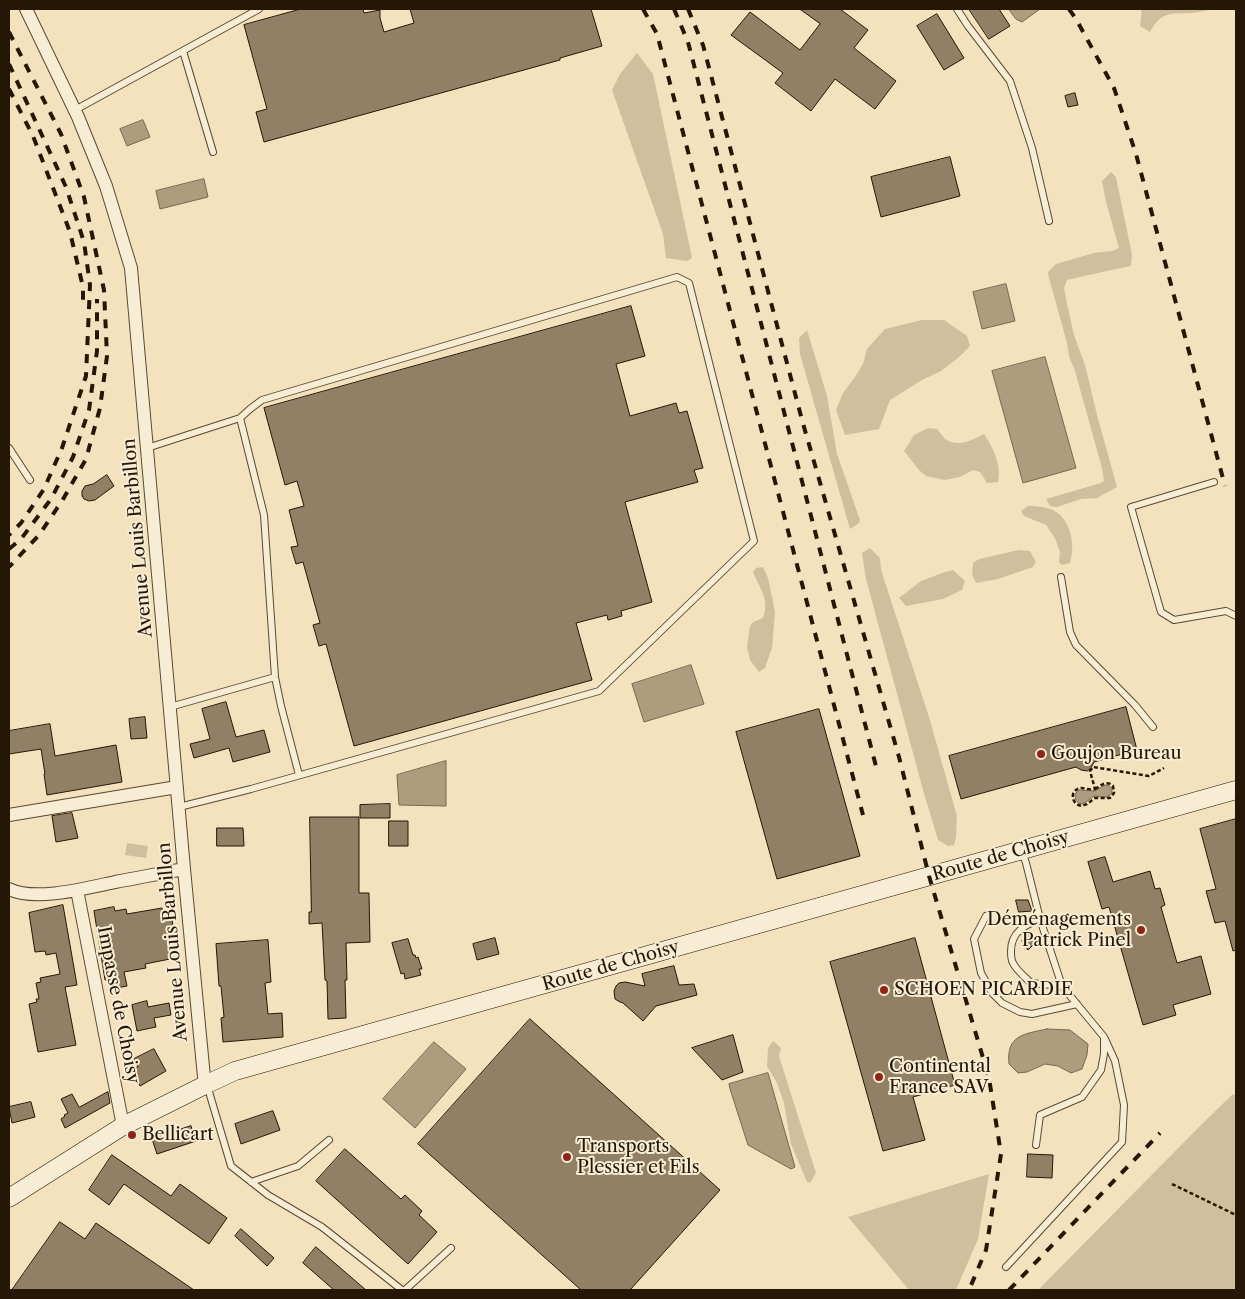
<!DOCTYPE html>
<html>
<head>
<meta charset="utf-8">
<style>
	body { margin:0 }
	#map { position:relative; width:1245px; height:1299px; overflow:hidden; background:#f3e2bd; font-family:"Libre Caslon Text",serif }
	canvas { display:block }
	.frame { position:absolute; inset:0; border:10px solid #261605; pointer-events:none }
</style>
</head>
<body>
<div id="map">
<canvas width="1245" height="1299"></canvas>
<div class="frame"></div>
</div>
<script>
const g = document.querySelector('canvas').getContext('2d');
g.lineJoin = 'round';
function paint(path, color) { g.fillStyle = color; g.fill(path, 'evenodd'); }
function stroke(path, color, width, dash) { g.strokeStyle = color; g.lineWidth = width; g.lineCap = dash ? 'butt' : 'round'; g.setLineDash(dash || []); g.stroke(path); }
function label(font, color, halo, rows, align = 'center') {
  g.font = font + ' "Libre Caslon Text",serif'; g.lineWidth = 4; g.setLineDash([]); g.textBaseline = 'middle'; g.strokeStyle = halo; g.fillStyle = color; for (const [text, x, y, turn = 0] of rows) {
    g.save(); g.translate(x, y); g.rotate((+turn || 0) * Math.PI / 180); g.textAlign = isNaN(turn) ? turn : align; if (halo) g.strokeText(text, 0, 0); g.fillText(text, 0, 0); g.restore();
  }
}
const green = new Path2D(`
	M1142,9H1209V10C1202,11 1196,13 1189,13C1168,14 1161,12 1150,32L1140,26Z
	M637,53L653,74L692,258L687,261L666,258L663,234L612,90L620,74Z
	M1111,172L1116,177L1132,255L1131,266L1102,272L1067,280L1064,288L1067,304L1074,335L1085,365L1097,415L1117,487L1097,498L1081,499L1057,507L1050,506L1046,499L1101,483L1104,481L1102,468L1075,371L1069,356L1067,343L1049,278L1048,272L1056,264L1094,253L1112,251L1119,248L1106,202L1102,181Z
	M922,320H944L967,336L970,346L959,357L941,371L922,380L890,400L879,429L845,435L836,410L843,393L855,377L863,364L867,349L885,329Z
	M807,330L827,396L837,454L860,520L859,523L850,529L800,354L799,338Z
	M928,428L937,429C940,432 942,436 945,439C957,448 973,440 984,434C993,447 1002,466 998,482L987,483L980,472L973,470L960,477L945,480L926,476L919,470L904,451L914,435Z
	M1028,506C1038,506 1051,507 1059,514C1072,526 1075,547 1070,563L1062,565L1059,562L1060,552L1055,538L1046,525L1024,516L1021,511Z
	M870,548L880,558L881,570L929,717L957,816L956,837L954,845L948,846L938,840L923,790L866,579L862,553Z
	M1019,550L1030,551L1036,562L1033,567L998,579L976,583L972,574L973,563L979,559Z
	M763,567L768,578L775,612L772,648L765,668L759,672L750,660L747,646L750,626L753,622L763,618C770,600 760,589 753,572L756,568Z
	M953,570L965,581L962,590L943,599L906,606L899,598L921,581L945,572Z
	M127,843L148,846L146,858L125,855Z
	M773,1041L781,1048L779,1056L816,1173L810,1183L807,1182L791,1144L784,1103L777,1083L767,1066L768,1048Z
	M1236,1094V1290H1038L1203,1123L1232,1095Z
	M989,1174L978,1239L956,1290H909L848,1217Z`);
const water = new Path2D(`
	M1009,9H1040L1022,22L1016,19Z
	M143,120L150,137L127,146L120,129Z
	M204,179L208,197L160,209L156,191Z
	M1006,284L1015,321L982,329L973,292Z
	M1045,357L1076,468L1023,483L992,371Z
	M691,665L704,704L644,722L632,684Z
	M446,761V806L399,805L397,775Z
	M1106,785L1109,786L1112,788V793C1107,800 1101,796 1094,796L1086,802L1082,804C1076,803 1075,799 1075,794L1079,790L1094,791Z
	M1047,1029L1070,1030L1088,1044L1087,1055L1082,1069L1071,1073L1058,1066L1045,1064L1027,1072L1018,1073L1009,1064C1006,1035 1024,1034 1047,1029Z
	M434,1042L466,1069L415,1128L383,1099Z
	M768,1073L795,1167L791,1169L748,1145L730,1089L729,1084Z`);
const building = new Path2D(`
	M301,9H363L364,13L380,10V18L384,32L414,23L410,9H591L602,46L560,58V60L264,142L256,112L267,109L244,25Z
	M800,9H840L868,30L854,48L896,81L875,109L835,79L811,111L775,83L783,73L731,35L750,12L800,50L820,24Z
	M969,9H999L1010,26L989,39Z
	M937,14L964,58L944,70L917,26Z
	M1075,93L1078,105L1068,107L1065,96Z
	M950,157L960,196L881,217L871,177Z
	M631,306L645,356L616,364L630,416L676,403L679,413L687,411L703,468L694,470L698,482L625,502L652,602L621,611L622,616L608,620L607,615L576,623L592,680L354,746L326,644L319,646L313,625L320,623L303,562L296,564L291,547L298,546L289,510L304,506L297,481L285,485L264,408Z
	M107,475L114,486L95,500L89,501L84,499L82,496V491L85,486L93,484Z
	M226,702L236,737L264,730L270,752L233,762L229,748L194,758L190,744L210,739L202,709Z
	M1126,707L1137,750L1094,762L1091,768L1087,771L1081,770L1076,767L961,799L949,756Z
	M819,709L860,856L777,879L736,732Z
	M145,717L147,738L131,739L129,719Z
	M50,724L55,756L116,745L122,782L47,795L44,774H45L41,749L9,754V731Z
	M390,804V818H360V805Z
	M72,813L78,838L56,842L52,816Z
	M310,817H359V893H369L370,942L346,943L347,980H345L346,1018L328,1019L327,981L325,980L322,923L309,924V912H311Z
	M1236,819V950L1233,951L1225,921L1215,923L1206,891L1216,889L1200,829Z
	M389,821H408V846H389Z
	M217,828H243L244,846H217Z
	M1105,857L1113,882L1150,871L1155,889L1160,888L1165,905L1161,907L1177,963L1201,956L1211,994L1173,1005L1176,1015L1143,1025L1109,907L1102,909L1088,862Z
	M1016,900H1028L1032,911L1019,912Z
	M63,905L77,985L65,987L76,1045L38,1052L29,1004L37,1002L36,999H39L36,983L41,982L40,978L60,974L56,953L46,955L45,951L35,952L29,913Z
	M114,907L115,911L126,909L127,914L162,908L164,919L172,918L175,946L168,947L170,959L145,964L146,968L124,972L127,986L112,989L110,980H105L94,911Z
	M1030,933L1036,942L1028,950L1022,941Z
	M495,938L499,954L477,960L473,944Z
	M915,938L955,1085L913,1097L925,1140L883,1151L830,962Z
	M408,939L413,955H415L416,958L418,957L422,969H419L421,975L405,979L404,973L401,974L392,943Z
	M268,940L271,982L265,983L268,1014L282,1013L283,1037L223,1042L221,1018L224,1017L221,986H219L216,944Z
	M674,966L679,985L694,984L697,995L656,1006L643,1021L623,1003L620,1002L615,999L614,991L616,986L619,983L625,982L645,986L642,974Z
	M147,1001L148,1007L169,1003L171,1015L154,1018L156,1027L137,1031L132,1005Z
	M530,1019L720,1190L630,1290H581L418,1144Z
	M733,1035L743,1072L722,1080L692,1048Z
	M154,1049L166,1071L140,1086L135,1075L138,1074L135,1068L138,1067L134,1059Z
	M108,1092L110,1103L65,1128L61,1119L65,1116L64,1115L68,1113L61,1099L72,1094L79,1107Z
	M31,1102L35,1117L12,1123L9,1107Z
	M273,1111L280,1130L241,1144L235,1124Z
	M191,1126L196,1141L157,1154L152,1139Z
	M345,1149L401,1199L405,1195L422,1211L419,1215L437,1232L408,1264L316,1181Z
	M1028,1154L1053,1155L1052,1178L1027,1177Z
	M112,1155L171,1196L180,1184L227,1218L209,1244L124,1184L109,1205L89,1190Z
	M60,1222L85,1239L96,1223L194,1290H12Z
	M241,1229L274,1258L267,1266L235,1236Z
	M316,1247L366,1290H334L303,1263Z`);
const path = new Path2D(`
	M1095,789C1102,785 1106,780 1113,786L1114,793L1110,798H1095L1087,804L1082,806C1076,805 1072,801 1073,794C1079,783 1085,791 1095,789L1090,771L1093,767L1149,776L1164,768
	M1172,1184L1236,1215`);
const lane = new Path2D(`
	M957,9L968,26L1010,81L1032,148L1049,221
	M183,51L213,152
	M75,110L259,9
	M9,448L30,480
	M147,448L240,418
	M1214,482L1131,507L1161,612L1174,620L1226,611L1236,616
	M1061,577L1070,632L1076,645L1135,705L1153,727
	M170,707L275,677
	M179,807L251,789L599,691L754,541L689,283L677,277L262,400L250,409L240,418L264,515L275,677L281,706L299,775
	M1022,852L1026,863L1040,919L1062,986L1104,1037V1054L1101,1070L1082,1097L1040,1115L1036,1145
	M986,916L974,939L981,973L992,993L1002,1003L1020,1012L1032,1014L1077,1004
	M1040,919C1025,925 1011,932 1011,951C1011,954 1011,960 1013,963C1016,970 1025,977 1031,983L1062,986
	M207,1085L231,1166L268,1195L322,1227L402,1290
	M251,1182L298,1166L329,1140
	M1006,1267L1122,1142L1124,1105L1115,1061L1105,1039
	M405,1290L451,1248`);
const street = new Path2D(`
	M26,9L78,117L106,186L131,268L184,869L204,1077L207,1084
	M9,815L177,787
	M9,889C35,902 87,888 115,882C138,878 161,873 184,869
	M77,890L123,1126`);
const secondary = new Path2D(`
	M9,1198L123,1126L207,1084L235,1071L1236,790`);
const rail = new Path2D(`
	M643,9L657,34L863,815
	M674,9L688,42L878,774
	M688,9L703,45L802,420L899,757L929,876L989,1078L1001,1154L986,1250L969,1290
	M1069,9L1076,19L1114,88L1136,154L1225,486
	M9,32L61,134L84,197L104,290L107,356L100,408L86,459L62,501L39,535L9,567
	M9,64L66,187L84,242L90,285L86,376L62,448L44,489L21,523L9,535
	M9,89L33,136L70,232L83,287V300
	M9,549L21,539L51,499L73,457L89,410L97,351V299
	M1009,1290L1160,1133`);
const markers = [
	[1041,754,5,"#8f2418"],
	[1141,930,5,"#8f2418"],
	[884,990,5,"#8f2418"],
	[879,1077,5,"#8f2418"],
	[132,1135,5,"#8f2418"],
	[567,1157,5,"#8f2418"]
];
const streetNames = [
	["Avenue Louis Barbillon",138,538,-95],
	["Route de Choisy",1001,856,-16],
	["Avenue Louis Barbillon",173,942,-95],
	["Route de Choisy",611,966,-16],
	["Impasse de Choisy",118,1005,79]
];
const poiNames = [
	["Goujon Bureau",1051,754],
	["Déménagements",1131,920,"right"],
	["Patrick Pinel",1131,941,"right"],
	["SCHOEN PICARDIE",894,990],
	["Continental",889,1067],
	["France SAV",889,1088],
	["Bellicart",142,1135],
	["Transports",577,1147],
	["Plessier et Fils",577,1168]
];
paint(green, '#d0bf9e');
paint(water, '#ad9d7e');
stroke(water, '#77674e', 1);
paint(building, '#918065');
stroke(building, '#261605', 1);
stroke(lane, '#594933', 8);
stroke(street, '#594933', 14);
stroke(secondary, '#261605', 19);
stroke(path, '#261605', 2.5, [4, 2.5]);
stroke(lane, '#f7ecd4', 6);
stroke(street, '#f7ecd4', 12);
stroke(secondary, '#f7ecd4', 18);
stroke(rail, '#261605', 4, [9, 9]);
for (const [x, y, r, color] of markers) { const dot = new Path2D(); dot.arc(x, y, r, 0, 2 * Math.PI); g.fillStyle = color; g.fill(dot); stroke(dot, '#f7ecd4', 2); }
label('18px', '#261605', '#f7ecd4', streetNames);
label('18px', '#261605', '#f7ecd4', poiNames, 'left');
</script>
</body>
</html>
